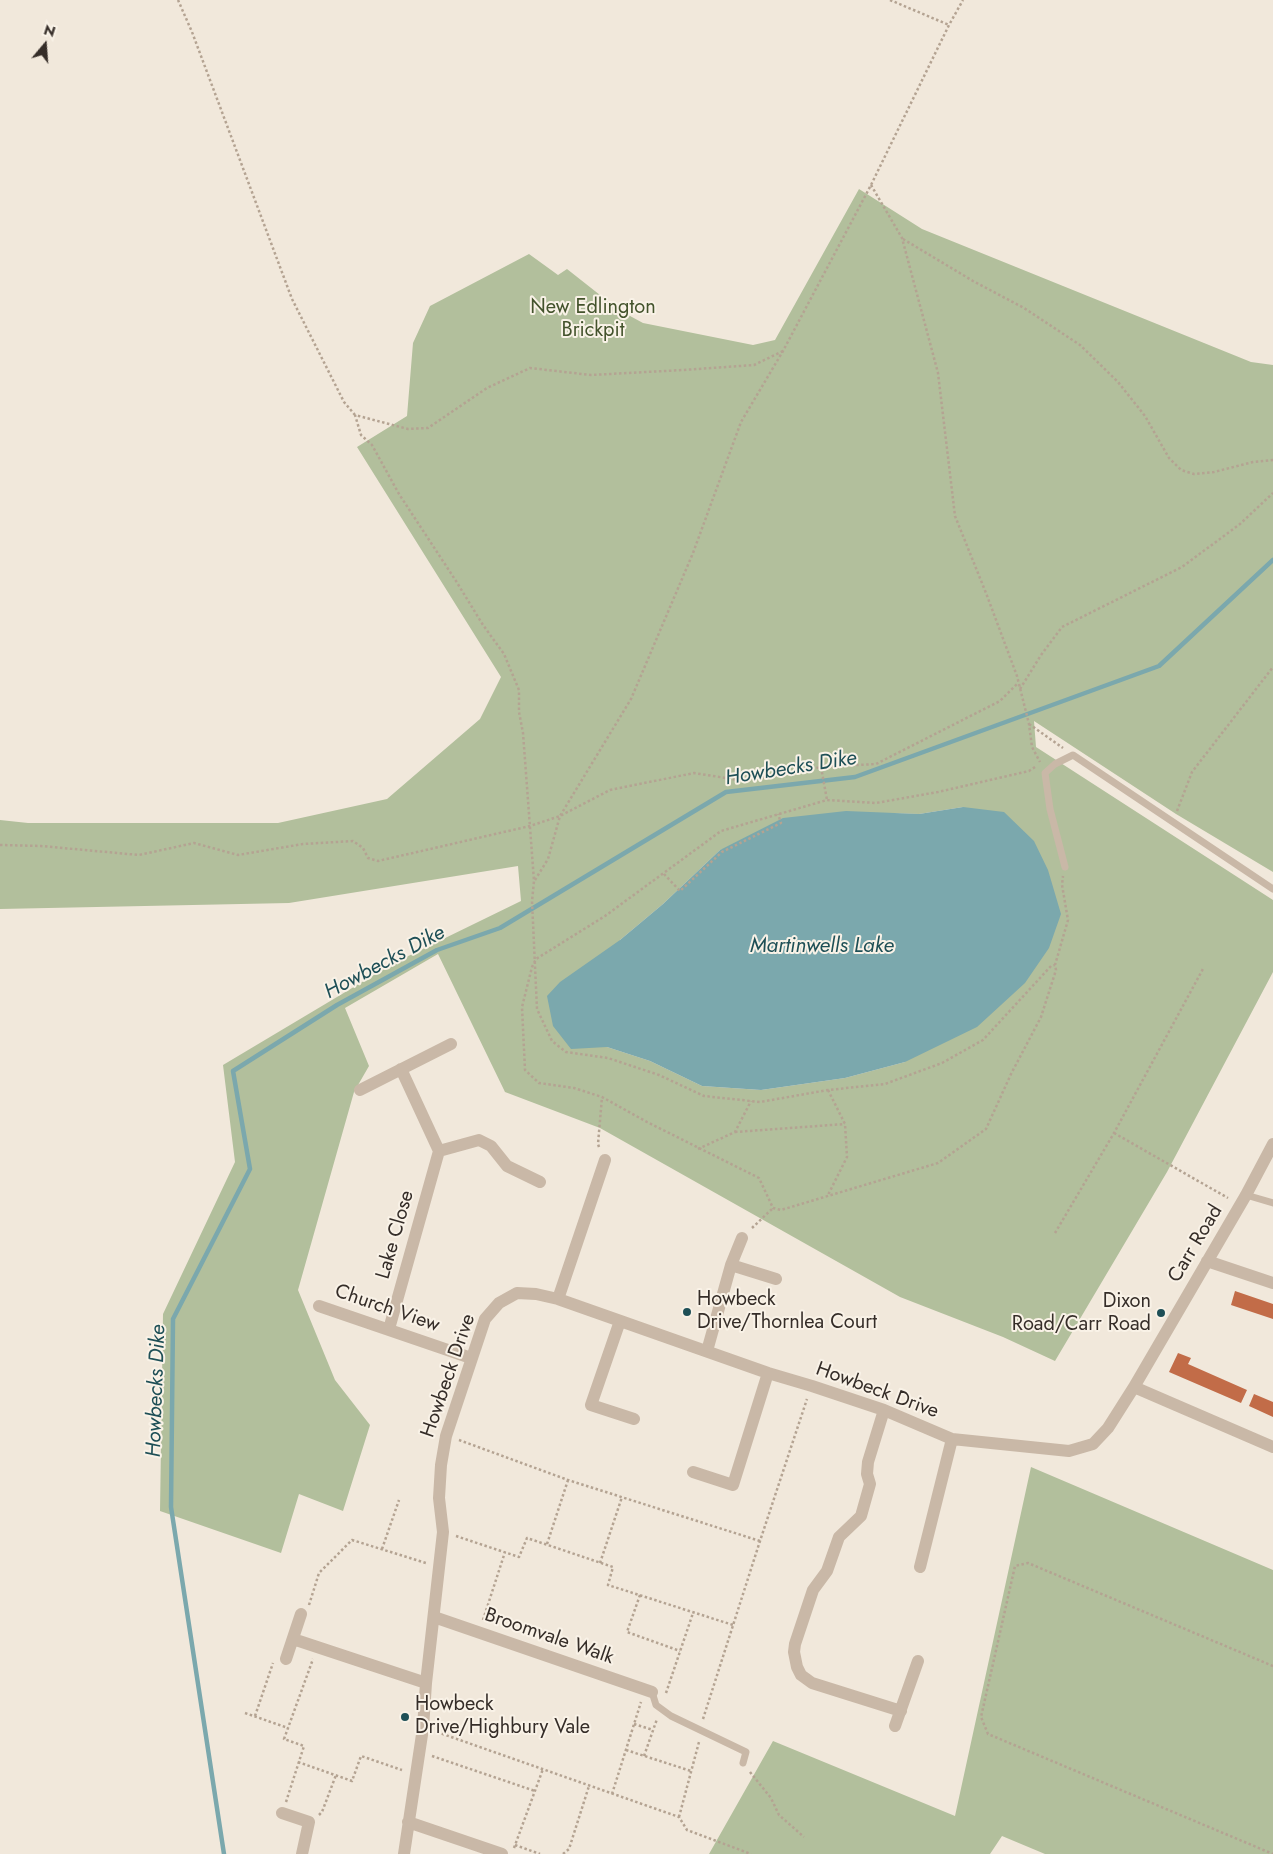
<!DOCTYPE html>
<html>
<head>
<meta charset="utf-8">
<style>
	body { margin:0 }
	#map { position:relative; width:1273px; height:1854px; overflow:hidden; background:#f1e8db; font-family:Jost,sans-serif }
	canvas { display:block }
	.north { position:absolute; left:20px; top:20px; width:50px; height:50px; -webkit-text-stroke:4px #f9f2e7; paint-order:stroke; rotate:18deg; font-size:14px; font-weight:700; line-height:20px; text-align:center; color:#352d28 }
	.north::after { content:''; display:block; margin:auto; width:18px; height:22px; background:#352d28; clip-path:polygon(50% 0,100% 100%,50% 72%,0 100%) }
</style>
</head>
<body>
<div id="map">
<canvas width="1273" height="1854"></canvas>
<div class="north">N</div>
</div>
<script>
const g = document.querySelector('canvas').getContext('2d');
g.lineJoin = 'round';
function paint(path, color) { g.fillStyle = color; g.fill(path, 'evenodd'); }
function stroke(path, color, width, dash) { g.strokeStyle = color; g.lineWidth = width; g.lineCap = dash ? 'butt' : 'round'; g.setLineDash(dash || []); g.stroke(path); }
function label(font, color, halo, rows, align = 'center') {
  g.font = font + ' Jost,sans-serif'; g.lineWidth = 4; g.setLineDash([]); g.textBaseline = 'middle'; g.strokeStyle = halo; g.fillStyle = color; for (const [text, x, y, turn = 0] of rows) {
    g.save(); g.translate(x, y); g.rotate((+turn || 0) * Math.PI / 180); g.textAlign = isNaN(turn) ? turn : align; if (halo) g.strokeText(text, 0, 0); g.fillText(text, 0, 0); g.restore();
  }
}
const green = new Path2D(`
	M859,189L922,229L1251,362L1273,365V872L1176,814L1034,721L1036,747L1273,900V972L1167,1172L1055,1361L1003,1337L900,1297L600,1128L505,1092L438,954L345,1008L369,1066L354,1092L298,1290L335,1380L370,1425L343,1511L299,1494L281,1553L160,1511L163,1314L235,1162L223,1065L394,963L521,901L518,866L289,903L0,909V820L28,823H278L387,799L480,719L501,677L357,447L407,416L413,343L430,306L529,254L558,275L567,269L619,310L643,323L753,345L775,340ZM963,807L905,1062L845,1078L761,1090L702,1086L650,1061L607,1047L620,940L663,904L720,850L885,813L919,814Z
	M1031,1467L1273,1570V1854H1045L1002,1836L990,1854H709L773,1741L955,1816Z`);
const water = new Path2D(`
	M963,807L1004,812L1034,841L1048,870L1061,914L1049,948L1025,983L977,1027L905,1062L845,1078L761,1090L702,1086L650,1061L607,1047L571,1049L553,1026L547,996L560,982L620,940L663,904L720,850L783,818L846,811L919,814Z`);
const stream = new Path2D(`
	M224,1854L171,1507L173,1319L250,1169L233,1071L337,1005L437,950L500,928L726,792L855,777L1159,666L1273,560`);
const building = new Path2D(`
	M1235,1291L1273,1304V1319L1231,1305Z
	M1178,1353L1191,1358L1188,1364L1247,1390L1241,1403L1169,1372Z
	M1254,1394L1273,1402V1417L1249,1406Z`);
const path = new Path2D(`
	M178,0L192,32L292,299L344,402L355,415
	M890,0L949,25
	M871,185L902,238L938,373L955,516L986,593L1017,676L1029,724L1032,747L1040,762
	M903,239L973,281L1024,308L1080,345L1118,382L1145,416L1169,458L1181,470L1194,474L1214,472L1253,462L1273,460
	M783,351L754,365L683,370L591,375L530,368L487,388L428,428L408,429L355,415L361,435L372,445L399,494L456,581L483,625L504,654L519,690V712L523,733L534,881L532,901L537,1009L552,1041L566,1052L608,1058L659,1075L704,1096L760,1102L828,1090L885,1084L942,1063L983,1040L1051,966L1055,965
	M1020,689L1041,655L1062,627L1182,567L1240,524L1273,493
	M1029,724L1063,748
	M821,767L827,800
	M1035,767L1029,771L938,792L876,803L827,800L721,831L605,916L536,959L532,967L522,1007L525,1070L539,1083L574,1088L602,1097L647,1122L759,1178L773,1208L781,1210L938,1163L986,1129L1011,1074L1041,1017L1056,970L1055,965L1068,920L1062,885L1063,876
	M1177,811L1192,772L1273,667
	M0,845L41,846L139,855L194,843L238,855L303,844L353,841L363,848L368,858L378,861L530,826L560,816L610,790L694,773L745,781L821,767L876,764L1000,701L1018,683
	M664,874L680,891L722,852L781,823L778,814
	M535,880L548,859L560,816L631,699L693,553L741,422L783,351L871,185L949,25L963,0
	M828,1090L845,1124L847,1157L828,1195
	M735,1132L845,1124
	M1114,1133L1228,1198
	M599,1147L598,1144L602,1097
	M698,1149L735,1132L751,1101
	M752,1228L773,1208
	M1055,1233L1114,1133L1204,967
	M459,1440L568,1480L760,1541
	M456,1536L519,1557L527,1538L613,1567L608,1585L733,1625
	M547,1544L568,1480
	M382,1549L399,1500
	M600,1563L622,1497
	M640,1595L627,1632L680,1651
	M309,1605L319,1573L352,1540L426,1563
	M483,1620L505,1552
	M1273,1666L1028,1563L1015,1566L981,1717L988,1734L1273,1854
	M666,1693L693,1613
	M245,1713L288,1728
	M255,1716L273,1663
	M703,1719L760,1541L807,1399
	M634,1724L653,1730
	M437,1732L679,1817L687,1830L751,1854
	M626,1750L691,1771
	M432,1756L535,1791
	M644,1756L657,1719
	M298,1762L352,1781L361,1756L402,1770
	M750,1772L771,1798L779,1815L804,1837
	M612,1794L641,1702
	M286,1802L304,1746L284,1739L313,1659
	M319,1815L322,1812L336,1775
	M679,1817L699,1742
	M515,1845L540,1854
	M514,1848L543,1769
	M563,1854L569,1849L589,1786`);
const service = new Path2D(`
	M1065,867L1050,809L1045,773L1055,764L1073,755L1273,889
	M1246,1195L1273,1203
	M652,1692L656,1705L671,1716L746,1752L743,1763`);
const minor = new Path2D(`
	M360,1090L451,1044
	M1273,1144L1246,1195L1134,1387L1273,1447
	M439,1151L479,1140L491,1146L507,1166L540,1182
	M1207,1261L1273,1283
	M731,1265L776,1279
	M558,1299L605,1160
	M319,1306L471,1358
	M620,1321L591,1405L634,1419
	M389,1329L439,1151L401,1069
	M707,1351L731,1265L742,1238
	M884,1410L868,1462L867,1474L870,1484L861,1516L839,1537L827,1571L813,1590L795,1644L794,1652L797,1667L801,1675L812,1683L901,1711
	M693,1472L733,1485L768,1373
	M920,1567L952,1439
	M434,1617L652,1692
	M293,1639L426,1683
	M286,1659L301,1614
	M895,1726L918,1661
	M282,1813L309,1822L302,1854
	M408,1822L502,1854
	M404,1854L423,1728L426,1683L443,1532L439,1498L441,1465L446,1436L485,1319L499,1303L517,1293L536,1294L558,1299L768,1373L812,1386L884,1410L952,1439L1069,1451L1093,1444L1108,1428L1134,1387`);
const markers = [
	[687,1312,5,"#1e4f56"],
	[1161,1313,5,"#1e4f56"],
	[405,1717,5,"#1e4f56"]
];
const parkNames = [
	["New Edlington",593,308],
	["Brickpit",593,331]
];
const streetNames = [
	["Lake Close",396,1235,-74],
	["Carr Road",1196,1244,-59],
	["Church View",387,1309,19],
	["Howbeck Drive",449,1376,-71],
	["Howbeck Drive",877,1391,20],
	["Broomvale Walk",549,1637,19]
];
const poiNames = [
	["Howbeck",697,1300],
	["Drive/Thornlea Court",697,1323],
	["Dixon",1151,1302,"right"],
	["Road/Carr Road",1151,1325,"right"],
	["Howbeck",415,1705],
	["Drive/Highbury Vale",415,1728]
];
const waterNames = [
	["Howbecks Dike",791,769,-9],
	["Martinwells Lake",822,947],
	["Howbecks Dike",385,963,-28],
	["Howbecks Dike",157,1391,-88]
];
paint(green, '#b2bf9c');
paint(water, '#7ba8ad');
stroke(stream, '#7ba8ad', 4.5);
paint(building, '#c26c48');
stroke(path, '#b4a392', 2.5, [2.5, 2.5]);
stroke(service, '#c9b8a7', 7);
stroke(minor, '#c9b8a7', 12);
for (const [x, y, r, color] of markers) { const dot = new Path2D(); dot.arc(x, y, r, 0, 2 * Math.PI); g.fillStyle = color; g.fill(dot); stroke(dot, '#f9f2e7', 2); }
label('20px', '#43532c', '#f9f2e7', parkNames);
label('20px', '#352d28', '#f9f2e7', streetNames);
label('20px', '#352d28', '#f9f2e7', poiNames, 'left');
label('italic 21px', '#1e4f56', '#f9f2e7', waterNames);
</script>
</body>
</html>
